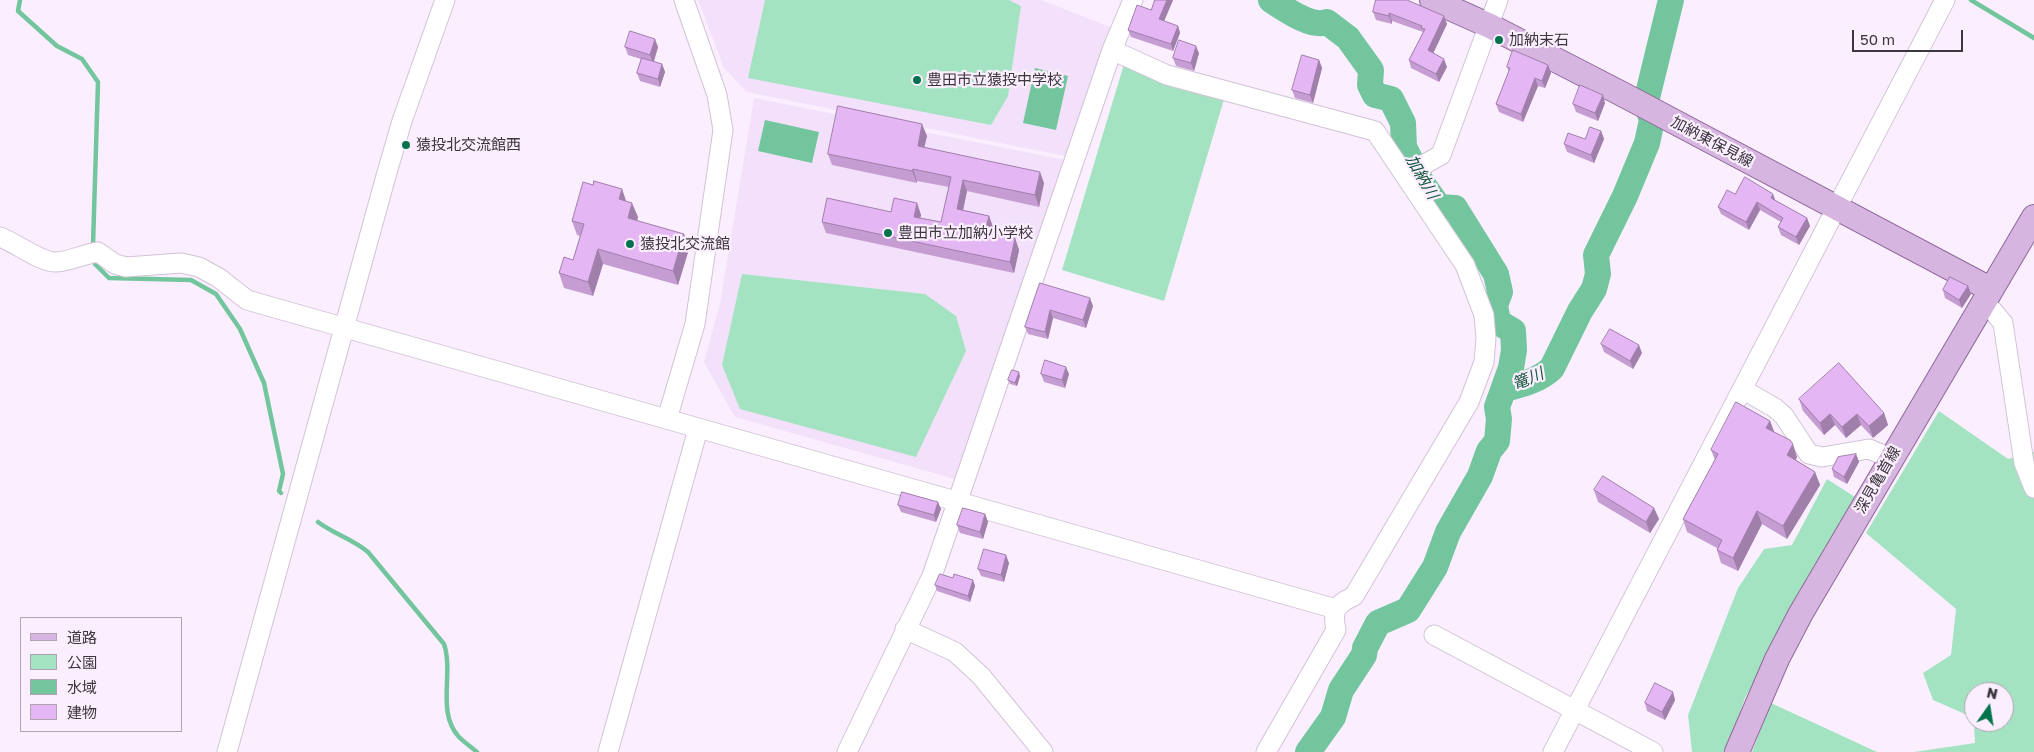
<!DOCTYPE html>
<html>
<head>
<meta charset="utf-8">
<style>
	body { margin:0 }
	#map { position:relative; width:2034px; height:752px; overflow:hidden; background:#fbefff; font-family:"Golos Text","Noto Sans JP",sans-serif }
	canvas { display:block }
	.legend { position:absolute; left:20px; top:617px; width:162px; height:115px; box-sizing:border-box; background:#fbefff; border:1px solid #afa5b2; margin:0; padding:6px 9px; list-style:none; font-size:15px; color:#3c373e }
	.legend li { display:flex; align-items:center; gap:10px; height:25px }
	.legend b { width:25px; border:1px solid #afa5b2 }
	.north { position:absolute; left:1964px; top:682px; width:50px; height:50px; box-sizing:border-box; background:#fbefff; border:1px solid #afa5b2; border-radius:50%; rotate:13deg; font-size:14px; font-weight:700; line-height:20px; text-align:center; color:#3c373e }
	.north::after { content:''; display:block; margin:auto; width:18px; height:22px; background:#02734d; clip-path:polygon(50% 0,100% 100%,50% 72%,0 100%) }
	.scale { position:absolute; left:1852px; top:30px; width:111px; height:22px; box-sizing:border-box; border:2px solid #3c373e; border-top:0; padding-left:6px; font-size:15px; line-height:18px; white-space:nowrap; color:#3c373e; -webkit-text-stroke:4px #fbefff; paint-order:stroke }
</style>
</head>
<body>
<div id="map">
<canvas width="2034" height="752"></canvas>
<ul class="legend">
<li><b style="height:6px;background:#d6b5e0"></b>道路</li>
<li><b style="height:14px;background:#a4e3c2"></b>公園</li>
<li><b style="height:14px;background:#73c59d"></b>水域</li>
<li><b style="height:14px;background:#e5b6f4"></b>建物</li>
</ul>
<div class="north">N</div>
<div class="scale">50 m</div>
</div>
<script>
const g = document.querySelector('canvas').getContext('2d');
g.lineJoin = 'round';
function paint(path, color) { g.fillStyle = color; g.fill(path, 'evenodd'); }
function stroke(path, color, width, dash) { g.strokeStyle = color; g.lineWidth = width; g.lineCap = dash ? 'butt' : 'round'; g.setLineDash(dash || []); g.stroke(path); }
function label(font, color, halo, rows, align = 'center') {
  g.font = font + ' "Golos Text","Noto Sans JP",sans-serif'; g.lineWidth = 4.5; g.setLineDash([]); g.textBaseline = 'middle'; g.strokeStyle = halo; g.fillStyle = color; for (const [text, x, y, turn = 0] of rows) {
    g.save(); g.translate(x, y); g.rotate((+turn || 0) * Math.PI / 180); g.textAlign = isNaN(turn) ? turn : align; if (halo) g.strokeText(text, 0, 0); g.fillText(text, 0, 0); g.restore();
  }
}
const built = new Path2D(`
	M698,0H1041L1113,28L1070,157L747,92L724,68Z
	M754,98L1070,161L955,479L735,417L704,362L720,304Z`);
const green = new Path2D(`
	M765,0H1009L1021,6L1008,96L991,125L748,78Z
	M1124,64L1225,96L1164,301L1062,270Z
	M742,274L925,294L956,316L966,351L916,457L740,409L722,365Z
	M1939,411L2008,459L2034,452V752H1914L1975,743L1974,722H2004V692H1974V721V718L1933,700L1923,673L1951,655L1956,609L1866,533Z
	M1827,479L1855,497L1745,698L1726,752H1692L1688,715L1738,588L1764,549L1792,545Z
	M1771,703L1877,752H1752Z`);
const water = new Path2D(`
	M1035,68L1068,76L1056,130L1023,123Z
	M765,120L819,132L812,163L758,151Z`);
const stream = new Path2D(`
	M20,0L18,11L57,46L82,59L98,82L93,245
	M1971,0L2034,38
	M94,258L95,264L109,278L191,280L216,294L240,329L264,383L283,474L279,491L281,493
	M318,522C334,534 352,539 368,552L444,644C454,674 436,712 459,737C464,742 471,747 477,752`);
const river = new Path2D(`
	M1271,0C1285,9 1311,28 1327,22L1348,38L1371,70L1370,85L1375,95L1391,99L1403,123L1404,147L1422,183L1439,207L1455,208L1496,274L1500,292L1495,305L1498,322L1513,331L1514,350L1511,368L1497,407L1499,419L1497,441L1489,451L1480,476L1448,532L1435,567L1408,610L1378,623L1365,648L1364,655L1341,690L1333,717L1308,752
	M1505,389C1521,385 1540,380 1552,368L1580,311L1594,289L1598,274L1596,255L1625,196L1647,143L1652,120L1646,102L1671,0`);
const minor = new Path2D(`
	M1112,50L1167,75L1375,131L1465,265L1484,315L1486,338L1484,362L1469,402L1354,596C1335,605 1332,610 1336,630L1266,752
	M1405,175L1441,155L1498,0
	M0,237C16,243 42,263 56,262C71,261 84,254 98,252L115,264L126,267L181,263L199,267L219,278L247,300L1336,609
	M1981,304L1993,311L2003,323L2024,463L2034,488
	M1742,389L1775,408L1784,416L1809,454L1822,457L1869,449L1890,458
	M667,419L695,324L723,130L717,95L684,0
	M905,629L955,652L981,676L1043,752
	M1434,635L1653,752
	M227,752L386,176L402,121L445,0
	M608,752L698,429
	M847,752L932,576L1112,50L1133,0
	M1553,752L1945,0`);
const major = new Path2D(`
	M1432,0L1490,26L1622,94L1990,289
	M1737,752L1777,659L1801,613L2034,217`);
const wall = new Path2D(`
	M1155,0H1173L1164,21L1178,26L1180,33L1173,51L1131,37L1128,30L1151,10Z
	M1376,0L1447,24L1433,53L1447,67L1439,82L1411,68L1409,60L1423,32L1392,21V24L1376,20L1373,12Z
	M625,47H658L654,62L662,64L665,72L660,87L640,81L637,73L641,59L628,55Z
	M1199,53L1194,71L1176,66L1173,58Z
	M1319,60L1322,68L1313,103L1295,98L1292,90Z
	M1548,65L1551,73L1545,88L1538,86L1523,122L1499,112L1496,104L1509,72L1507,67Z
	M1605,103L1598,121L1576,112L1573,104Z
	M1601,131L1604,139L1594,163L1567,152L1564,144L1585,139Z
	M927,136L924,147L1044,183L1039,207L967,191L963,210L989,216L993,227L992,233L1015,238L1019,250L1014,273L826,233L822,222L891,212L917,203L921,215L920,218L941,222L949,187L917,181V183L832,165L828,154Z
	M622,189L626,201L638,217L637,221L684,234L689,249L678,285L603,264L593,296L564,288L559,273L573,260L580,236L577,235L572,221Z
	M1735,194L1776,201L1807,218L1810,226L1799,245L1781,235L1778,227L1781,222L1760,210L1749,230L1721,214L1718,207Z
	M1040,283L1093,306L1086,328L1053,318L1048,339L1028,334L1025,327Z
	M1968,286L1971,294L1962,308L1945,298L1943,290Z
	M1601,344L1642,353L1633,369L1604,352Z
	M1041,374H1069L1065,388L1044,382Z
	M1020,376L1017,386L1010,384L1008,380Z
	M1799,399L1884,413L1888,425L1873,438L1861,425L1846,438L1835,425L1824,435L1803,411Z
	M1770,421L1774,432L1797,457L1796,460L1815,472L1820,485L1787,539L1762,524L1738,571L1721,563L1717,550V548L1687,532L1683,519L1715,460L1711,450Z
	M1856,454L1859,462L1847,484L1834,477L1832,469Z
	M1594,490L1654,508L1659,519L1650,533L1598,502Z
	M898,505L941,509L936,522L901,512Z
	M985,514L988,522L983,539L960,533L957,525Z
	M1009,563L1004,582L981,576L978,569Z
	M973,580L975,586L970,602L937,591L935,585Z
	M1673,692L1675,700L1665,720L1647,711L1645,703Z`);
const shadedWall = new Path2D(`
	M1167,0H1173L1162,26L1159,19Z
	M1389,13L1392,21V24L1389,16Z
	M1444,16L1447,24L1431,58L1428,50Z
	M1178,26L1180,33L1173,51L1171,44Z
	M655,39L658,47L653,63L650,55Z
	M1196,46L1199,53L1194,71L1191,63Z
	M1444,59L1447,67L1439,82L1436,74Z
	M1319,60L1322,68L1313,103L1310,95Z
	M662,64L665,72L660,87L658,79Z
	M1548,65L1551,73L1545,88L1542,81Z
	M1535,78L1538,86L1523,122L1521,114Z
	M1603,95L1605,103L1598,121L1595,113Z
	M922,124L927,136L922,157L918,146Z
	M1601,131L1604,139L1594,163L1591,155Z
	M913,169L917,181V183L912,171Z
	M1040,172L1044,183L1039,207L1035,195Z
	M963,180L967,191L961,220L957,209Z
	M622,189L627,204L619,199Z
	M1773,194L1776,202L1771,198Z
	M1757,202L1760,210L1749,230L1746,222Z
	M632,203L638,217L633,233L628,218Z
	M917,203L921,215L918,228L914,217Z
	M989,216L993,227L990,243L985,232Z
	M1807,218L1810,226L1799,245L1796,237Z
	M684,234L689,249L678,285L673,271Z
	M1015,238L1019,250L1014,273L1010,262Z
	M598,249L603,264L593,296L588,282Z
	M1968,286L1971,294L1962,308L1959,300Z
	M1090,298L1093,306L1086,328L1083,320Z
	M1050,310L1053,318L1048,339L1045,332Z
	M1639,345L1642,353L1633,369L1630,361Z
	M1066,367L1069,374L1065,388L1062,380Z
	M1019,372L1020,376L1017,386L1015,383Z
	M1884,413L1888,425L1873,438L1869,426Z
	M1830,414L1835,425L1824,435L1820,423Z
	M1857,414L1861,425L1846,438L1842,427Z
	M1770,421L1775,434L1766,428Z
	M1793,444L1797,457L1791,468L1787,455Z
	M1856,454L1859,462L1847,484L1844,477Z
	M1815,472L1820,485L1787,539L1783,526Z
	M938,502L941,509L936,522L934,515Z
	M1654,508L1659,519L1650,533L1646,522Z
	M1757,511L1762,524L1738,571L1733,558Z
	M985,514L988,522L983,539L980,532Z
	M1006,555L1009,563L1004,582L1001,575Z
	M973,580L975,586L970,602L968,596Z
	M1673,692L1675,700L1665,720L1662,712Z`);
const building = new Path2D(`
	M1155,0H1167L1159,19L1178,26L1171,44L1128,30L1137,5L1151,10Z
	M1376,0H1407L1444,16L1428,50L1444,59L1436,74L1409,60L1425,29L1421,28L1422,26L1389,13V16L1373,12Z
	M630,31L655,39L650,55L625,47Z
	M1179,40L1196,46L1191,63L1173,58Z
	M1513,50L1548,65L1542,81L1535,78L1521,114L1496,104L1510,68L1507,67Z
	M1302,55L1319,60L1310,95L1292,90Z
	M642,58L662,64L658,79L637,73Z
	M1580,85L1603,95L1595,113L1573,104Z
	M838,106L922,124L918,146L1040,172L1035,195L963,180L957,209L989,216L985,232L1015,238L1010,262L822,222L827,198L891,212L894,198L917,203L914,217L941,222L951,177L913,169L912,171L828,154Z
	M1590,127L1601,131L1591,155L1564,144L1568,133L1585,139Z
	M1745,177L1773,194L1771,198L1807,218L1796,237L1778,227L1783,218L1757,202L1746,222L1718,207L1727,190L1735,194Z
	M594,181L622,189L619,199L632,203L628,218L684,234L673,271L598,249L588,282L559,273L564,257L573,260L584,224L572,221L583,182L593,185Z
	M1950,277L1968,286L1959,300L1943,290Z
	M1040,283L1090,298L1083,320L1050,310L1045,332L1025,327Z
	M1610,329L1639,345L1630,361L1601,344Z
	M1045,360L1066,367L1062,380L1041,374Z
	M1839,363L1884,413L1869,426L1857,414L1842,427L1830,414L1820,423L1799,399Z
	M1012,370L1019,372L1015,383L1008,380Z
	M1736,402L1770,421L1766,428L1790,440L1793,444L1787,455L1815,472L1783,526L1757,511L1733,558L1717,550L1722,540L1683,519L1718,454L1711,450Z
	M1856,454L1844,477L1832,469L1838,457Z
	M1603,476L1654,508L1646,522L1594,490Z
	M902,492L938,502L934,515L898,505Z
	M963,508L985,514L980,532L957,525Z
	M984,549L1006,555L1001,575L978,569Z
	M940,574L953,578L954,574L973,580L968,596L935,585Z
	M1655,683L1673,692L1662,712L1645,703Z`);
const markers = [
	[1499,40,5,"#02734d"],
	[917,80,5,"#02734d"],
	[406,145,5,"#02734d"],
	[888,233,5,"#02734d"],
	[630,244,5,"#02734d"]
];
const poiNames = [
	["加納末石",1509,40],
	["豊田市立猿投中学校",927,80],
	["猿投北交流館西",416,145],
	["豊田市立加納小学校",898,233],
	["猿投北交流館",640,244]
];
const streetNames = [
	["加納東保見線",1712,142,28],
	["深見亀首線",1878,480,-60]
];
const waterNames = [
	["加納川",1422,177,60],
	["篭川",1528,379,-23]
];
paint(built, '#f3e0fa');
paint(green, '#a4e3c2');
paint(water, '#73c59d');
stroke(stream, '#73c59d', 4.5);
stroke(river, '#73c59d', 26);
stroke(minor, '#d1c3d6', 21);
stroke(major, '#8e689a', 26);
stroke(minor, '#fff', 19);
stroke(major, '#d6b5e0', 24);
paint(wall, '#c59dd2');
paint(shadedWall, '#a07fab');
paint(building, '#e5b6f4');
stroke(building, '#a07fab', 1);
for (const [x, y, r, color] of markers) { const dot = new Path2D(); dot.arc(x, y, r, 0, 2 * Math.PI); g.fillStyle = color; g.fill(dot); stroke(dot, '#fbefff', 2); }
label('15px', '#3c373e', '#fbefff', poiNames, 'left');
label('15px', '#3c373e', '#fbefff', streetNames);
label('italic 16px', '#15553b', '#fbefff', waterNames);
</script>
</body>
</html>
